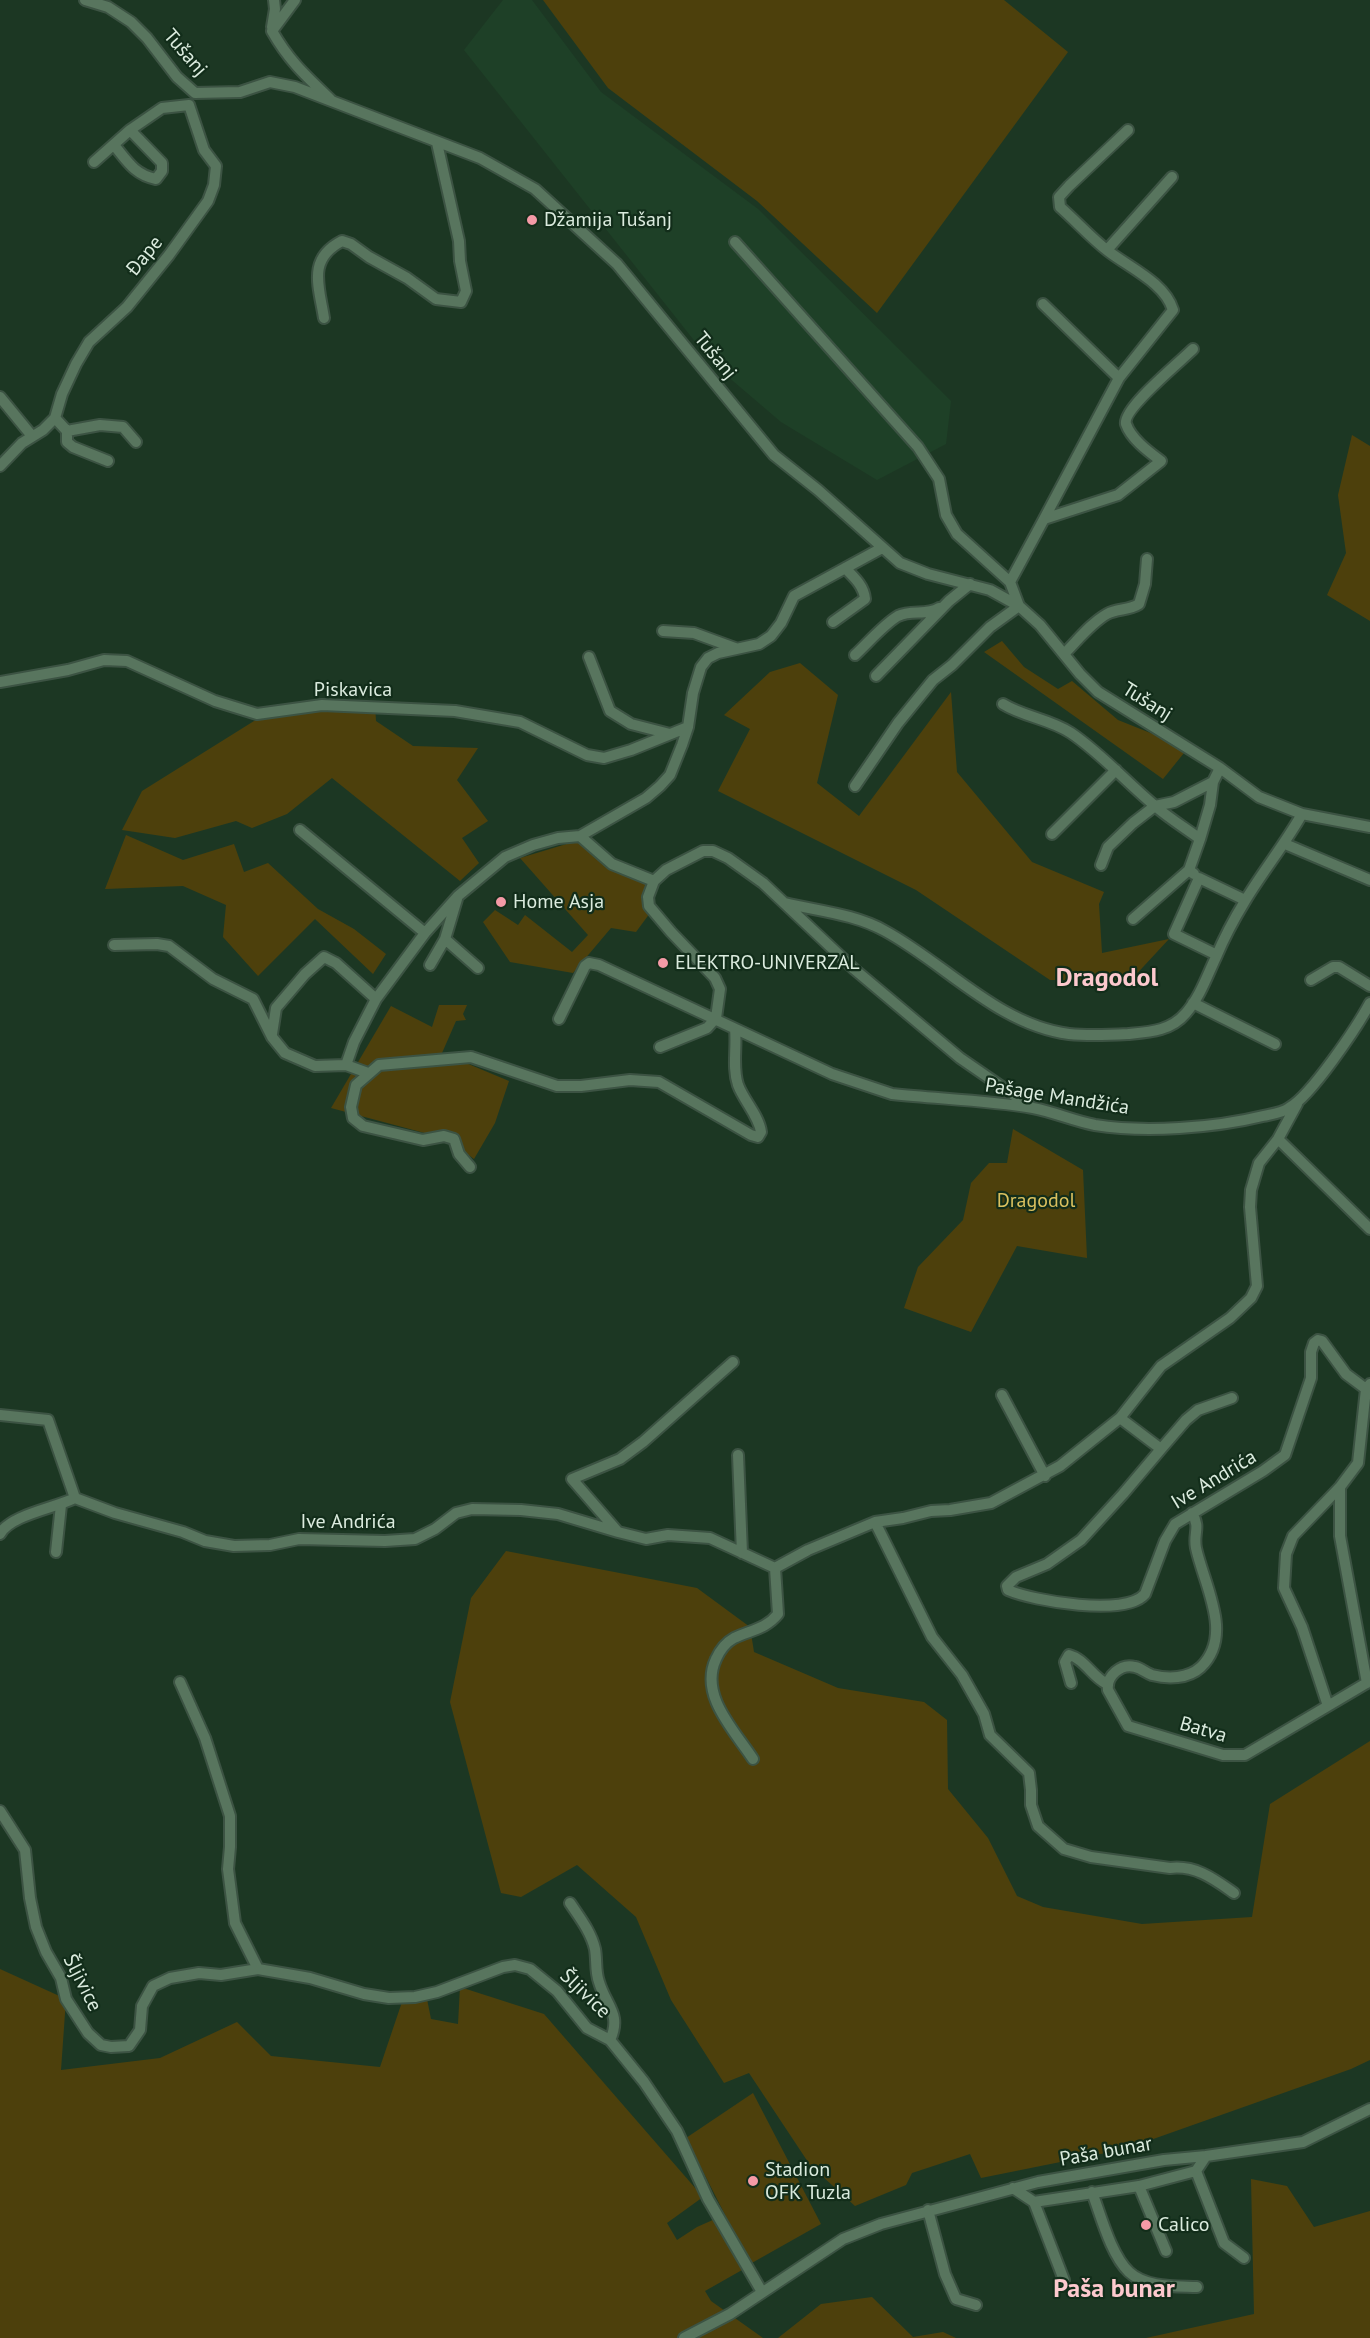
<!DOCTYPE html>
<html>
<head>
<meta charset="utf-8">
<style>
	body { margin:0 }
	canvas { display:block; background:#1c3723 }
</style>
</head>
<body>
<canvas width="1370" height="2338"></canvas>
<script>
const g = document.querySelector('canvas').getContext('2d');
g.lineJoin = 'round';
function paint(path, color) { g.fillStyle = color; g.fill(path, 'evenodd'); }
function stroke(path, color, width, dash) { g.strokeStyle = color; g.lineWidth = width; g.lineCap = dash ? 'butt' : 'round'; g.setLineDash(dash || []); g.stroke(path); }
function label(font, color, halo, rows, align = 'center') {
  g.font = font + ' "PT Sans",sans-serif'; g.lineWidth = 4.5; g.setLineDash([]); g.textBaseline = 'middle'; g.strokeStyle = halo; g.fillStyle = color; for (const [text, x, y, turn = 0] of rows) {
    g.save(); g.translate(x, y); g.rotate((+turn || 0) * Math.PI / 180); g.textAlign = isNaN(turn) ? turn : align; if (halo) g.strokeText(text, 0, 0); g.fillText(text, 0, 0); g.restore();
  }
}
const built = new Path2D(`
	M503,0H532L601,92L758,209L951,401L946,444L877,480L781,422L712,363L464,50Z`);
const green = new Path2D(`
	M543,0H1004L1068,52L877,313L757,201L608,88Z
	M1352,435L1370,446V621L1327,595L1346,553L1338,495Z
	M1002,641L1024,667L1058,689L1072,681L1118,720L1188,748L1163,779L984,652Z
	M800,663L838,695L817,783L859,816L951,692L957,772L1032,862L1104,892L1099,904L1102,953L1169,939L1131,980H1050L916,890L718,791L750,729L724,715L770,672Z
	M375,704L376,721L413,746L478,748L457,780L488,821L462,838L479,863L460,881L332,778L287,814L252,828L236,821L175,838L122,830L142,791L278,706Z
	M126,835L183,860L234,844L244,872L268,863L318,909L354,929L386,954L373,974L315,919L258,976L223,937L226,905L183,886L105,889Z
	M583,839L612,864L648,876L650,913L636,932L611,928L573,973L510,962L483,922L495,910L518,925L525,915L572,952L588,935L520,858Z
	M439,1005H467L463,1014L466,1020L456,1021L442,1053L509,1081L495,1123L474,1159L447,1139L331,1108L391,1006L432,1027Z
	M1013,1129L1083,1170L1087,1258L1017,1246L971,1332L904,1308L918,1267L963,1220L971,1183L989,1163H1007Z
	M506,1551L697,1588L750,1627L754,1652L838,1688L924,1702L947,1720L948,1789L988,1838L1017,1896L1043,1907L1142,1924L1252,1917L1270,1804L1370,1741V2060L1351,2069L1125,2149L981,2178L970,2154L912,2173L906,2185L855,2206L810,2165L749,2073L724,2083L671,2000L636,1917L577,1865L521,1897L501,1893L450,1702L471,1598Z
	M0,1969L66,1999L61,2070L160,2058L237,2022L271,2056L380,2067L403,1999L426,1994L431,2019L458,2024L460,1987L544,2014L703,2197L667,2223L677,2240L697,2227L715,2219L742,2270L705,2291L711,2301L763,2338H0Z
	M753,2093L821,2224L750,2264L686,2138Z
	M1251,2179L1287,2186L1314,2227L1370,2211V2338H1146L1254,2314Z
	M872,2297L913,2337L943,2332L956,2338H778L821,2304Z`);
const minor = new Path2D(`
	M85,0L108,7L131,22L147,38L177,77L195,93L240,92L270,82L295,87L480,158L535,189L617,264L774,455L818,490L900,563L928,574L990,590L1019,606L1040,625L1080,674L1098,692L1220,768L1259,797L1302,814L1370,827
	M295,0L272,31C289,61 306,76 331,100
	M272,27L275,9L274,0
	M114,145C127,161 135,175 156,179L162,171V163L130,130
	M94,162L130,130L162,108L189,105
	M735,242L918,447L939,479L946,515L957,534L1010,582
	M1107,250L1172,177
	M1043,304L1119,378
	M324,318C319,286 307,259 342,241L351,244L369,257L407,278L436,299L461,302L466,291L460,261L459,241L437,143
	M0,397L32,436
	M55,418L67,431L100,425L123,427L136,442
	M67,431V442L73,447L108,461
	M0,466L22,443L43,430L55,418L62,394L76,364L89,342L127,307L169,255L208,201L214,185L216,166L204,150L189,105
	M1044,519L1119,378L1173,310C1165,283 1130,268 1108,251C1091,238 1076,221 1060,207L1059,197L1069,186L1128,130
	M833,622L865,599C864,586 854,577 845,568
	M663,631L694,633L735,648
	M1064,654C1077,641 1091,623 1107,614C1118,608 1128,611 1139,604L1145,584L1147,559
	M855,655C867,644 884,624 898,616C911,609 927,616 939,608
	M589,657L610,711L631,724L670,734
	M876,676L949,601L970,584
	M0,682L68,670L104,660L127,661L215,701L257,714L322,705L455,711L520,722L587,755L604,758L631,750L688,727
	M1003,704C1024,717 1050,719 1071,733C1102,754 1126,782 1155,806C1169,818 1185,828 1200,839L1210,805L1213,782L1220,768
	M855,786L898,723L933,680L952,665L990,627L1019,606L1010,582L1044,519L1118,495L1161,461C1149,452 1131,439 1126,424C1122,409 1181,361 1193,349
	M300,830L425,933
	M1052,834L1116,770
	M580,836L612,864L654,881L666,870L703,851H713L728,858L763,883L854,969L960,1058L1031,1107
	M1285,844L1370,880
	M1101,865L1108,847L1133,823L1155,806L1174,802L1213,782
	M1194,874L1189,870L1200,839
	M654,881L648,897L649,906L671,932L715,978L720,989L716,1018L707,1028L660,1047
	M785,903C818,911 855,914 885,931C946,964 998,1025 1069,1034C1088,1036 1110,1035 1128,1034C1150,1032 1171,1031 1186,1013C1200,997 1207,976 1216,957C1224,938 1234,919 1245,901C1263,871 1285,844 1302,814
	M1133,919L1189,870
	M445,939L478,968
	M114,945L157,944L169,946L213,979L253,999L272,1037L285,1053L315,1066L346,1065L368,1073
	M1217,955L1174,934L1199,878L1245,900
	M430,965L445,939L457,899
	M1311,980L1333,967H1339L1370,986
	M1193,1003L1275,1044
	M559,1019L585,966L589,963L599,965L832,1074L892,1094C939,1099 987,1100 1033,1108C1054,1112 1074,1121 1095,1125C1145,1133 1214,1128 1263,1116C1272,1114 1282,1113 1289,1108C1311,1096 1357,1027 1370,1003
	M272,1034L276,1008L305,974L324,957L336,963L376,999
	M346,1065L354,1042L376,999L425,933L458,896L505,857L533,845L558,838L580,836L646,798L660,786L670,775L682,745L688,727L693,693L701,667L708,658L718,653L759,644L771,636L781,623L794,596L882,548
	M1278,1139L1370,1229
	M470,1167L459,1154L454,1139L444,1136L423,1140L363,1126L353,1118L351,1107L356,1085L379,1065L471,1057L557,1086H581L630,1080L659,1082L751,1135L758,1137L761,1132C759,1116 744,1101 738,1085C732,1067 737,1048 735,1029
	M1002,1395L1045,1476
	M0,1415L48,1420L75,1498
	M1120,1418L1161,1449L1123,1494L1081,1540L1047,1564L1016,1577L1007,1586L1008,1590C1033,1601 1126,1617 1145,1594L1165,1541L1175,1524L1263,1471L1285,1455L1311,1378V1352L1314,1343L1318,1340L1322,1341L1346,1374L1366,1389L1370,1384
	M1161,1449L1186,1420L1198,1410L1232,1398
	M738,1455L742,1553
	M1340,1487V1536L1367,1683
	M1192,1513C1201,1528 1193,1533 1196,1548C1204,1585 1234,1635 1201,1667C1188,1679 1168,1679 1152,1675C1146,1673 1141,1668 1135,1667C1121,1663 1106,1676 1108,1690L1128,1726L1223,1755H1245L1370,1681
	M875,1522L932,1637L962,1675L984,1714L990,1735L1029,1773L1031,1790V1805L1038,1826L1064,1849L1091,1857L1170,1868C1196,1865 1214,1879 1234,1893
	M618,1532L572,1479L620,1459L643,1442L733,1362
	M0,1534C10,1515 55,1508 75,1498L115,1513L183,1532L205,1541L234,1546L270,1545L299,1539L385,1541L415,1539L435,1529L456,1513L472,1509L521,1510L558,1514L618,1532L646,1539L668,1535L710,1538L775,1568
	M56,1552L61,1505
	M775,1568L808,1550L875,1522L903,1518L931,1511L950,1510L991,1503L1060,1466L1120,1418L1161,1366L1230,1318L1251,1298L1257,1286L1250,1207L1251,1190L1259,1163L1278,1139L1297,1104
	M180,1682L205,1738L230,1816V1847L228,1869L235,1923L258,1969
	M1071,1683L1065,1662L1069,1655C1085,1659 1092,1677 1107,1684
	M1328,1706L1302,1627L1284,1588L1286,1554L1293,1536L1340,1487L1358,1463L1366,1389
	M753,1759C734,1730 699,1695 716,1659C720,1650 725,1643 734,1638C751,1630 766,1629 778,1614L775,1568
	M0,1811L25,1850L30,1898L36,1927L46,1952L61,1978L66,1999L88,2033L101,2045L111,2047L129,2046L140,2030L142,2006L153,1986L170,1978L199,1973L221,1975L258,1969L310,1978L364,1994L389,1998L415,1997L437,1992L503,1967L515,1965L530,1969L557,1991L587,2028L610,2040L644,2082L677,2131L708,2199L762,2292
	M570,1903C580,1918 591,1932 595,1949C597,1960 595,1971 599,1982C606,2006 622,2014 610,2040
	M1196,2171L1224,2243L1244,2258
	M1139,2186L1166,2251
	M1013,2188L1034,2202L1139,2186L1196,2171L1206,2156
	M1092,2192C1101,2216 1111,2255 1129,2272C1146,2288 1176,2286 1197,2287
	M1034,2202L1064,2280
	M928,2210L945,2274L956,2299L976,2305
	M684,2338L730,2314L843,2239L881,2224L1038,2182L1164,2160L1206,2156L1303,2142L1370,2109`);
const markers = [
	[532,220,6,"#f49aa6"],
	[501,902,6,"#f49aa6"],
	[663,963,6,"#f49aa6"],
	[753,2181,6,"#f49aa6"],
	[1146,2225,6,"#f49aa6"]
];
const streetNames = [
	["Tušanj",185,53,49],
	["Đape",145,256,-51],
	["Tušanj",715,356,51],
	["Piskavica",353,690],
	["Tušanj",1147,702,32],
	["Pašage Mandžića",1057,1097,9],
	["Ive Andrića",1214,1480,-31],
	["Ive Andrića",348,1522],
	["Batva",1203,1730,16],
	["Šljivice",82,1983,63],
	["Šljivice",585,1994,44],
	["Paša bunar",1106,2152,-10]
];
const poiNames = [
	["Džamija Tušanj",544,220],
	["Home Asja",513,902],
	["ELEKTRO-UNIVERZAL",675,963],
	["Stadion",765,2170],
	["OFK Tuzla",765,2193],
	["Calico",1158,2225]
];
const parkNames = [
	["Dragodol",1036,1201]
];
const districtNames = [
	["Dragodol",1107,979],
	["Paša bunar",1114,2290]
];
paint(built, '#1e4027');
paint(green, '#4d400c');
stroke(minor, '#3c5343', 14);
stroke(minor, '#58755e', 10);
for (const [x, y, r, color] of markers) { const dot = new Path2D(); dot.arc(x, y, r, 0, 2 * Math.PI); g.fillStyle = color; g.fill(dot); stroke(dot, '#122d1a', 2); }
label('20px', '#dbebde', '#122d1a', streetNames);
label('20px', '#dbebde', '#122d1a', poiNames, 'left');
label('20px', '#dac15f', '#122d1a', parkNames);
label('bold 26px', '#fdc9ce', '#122d1a', districtNames);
</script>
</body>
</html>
